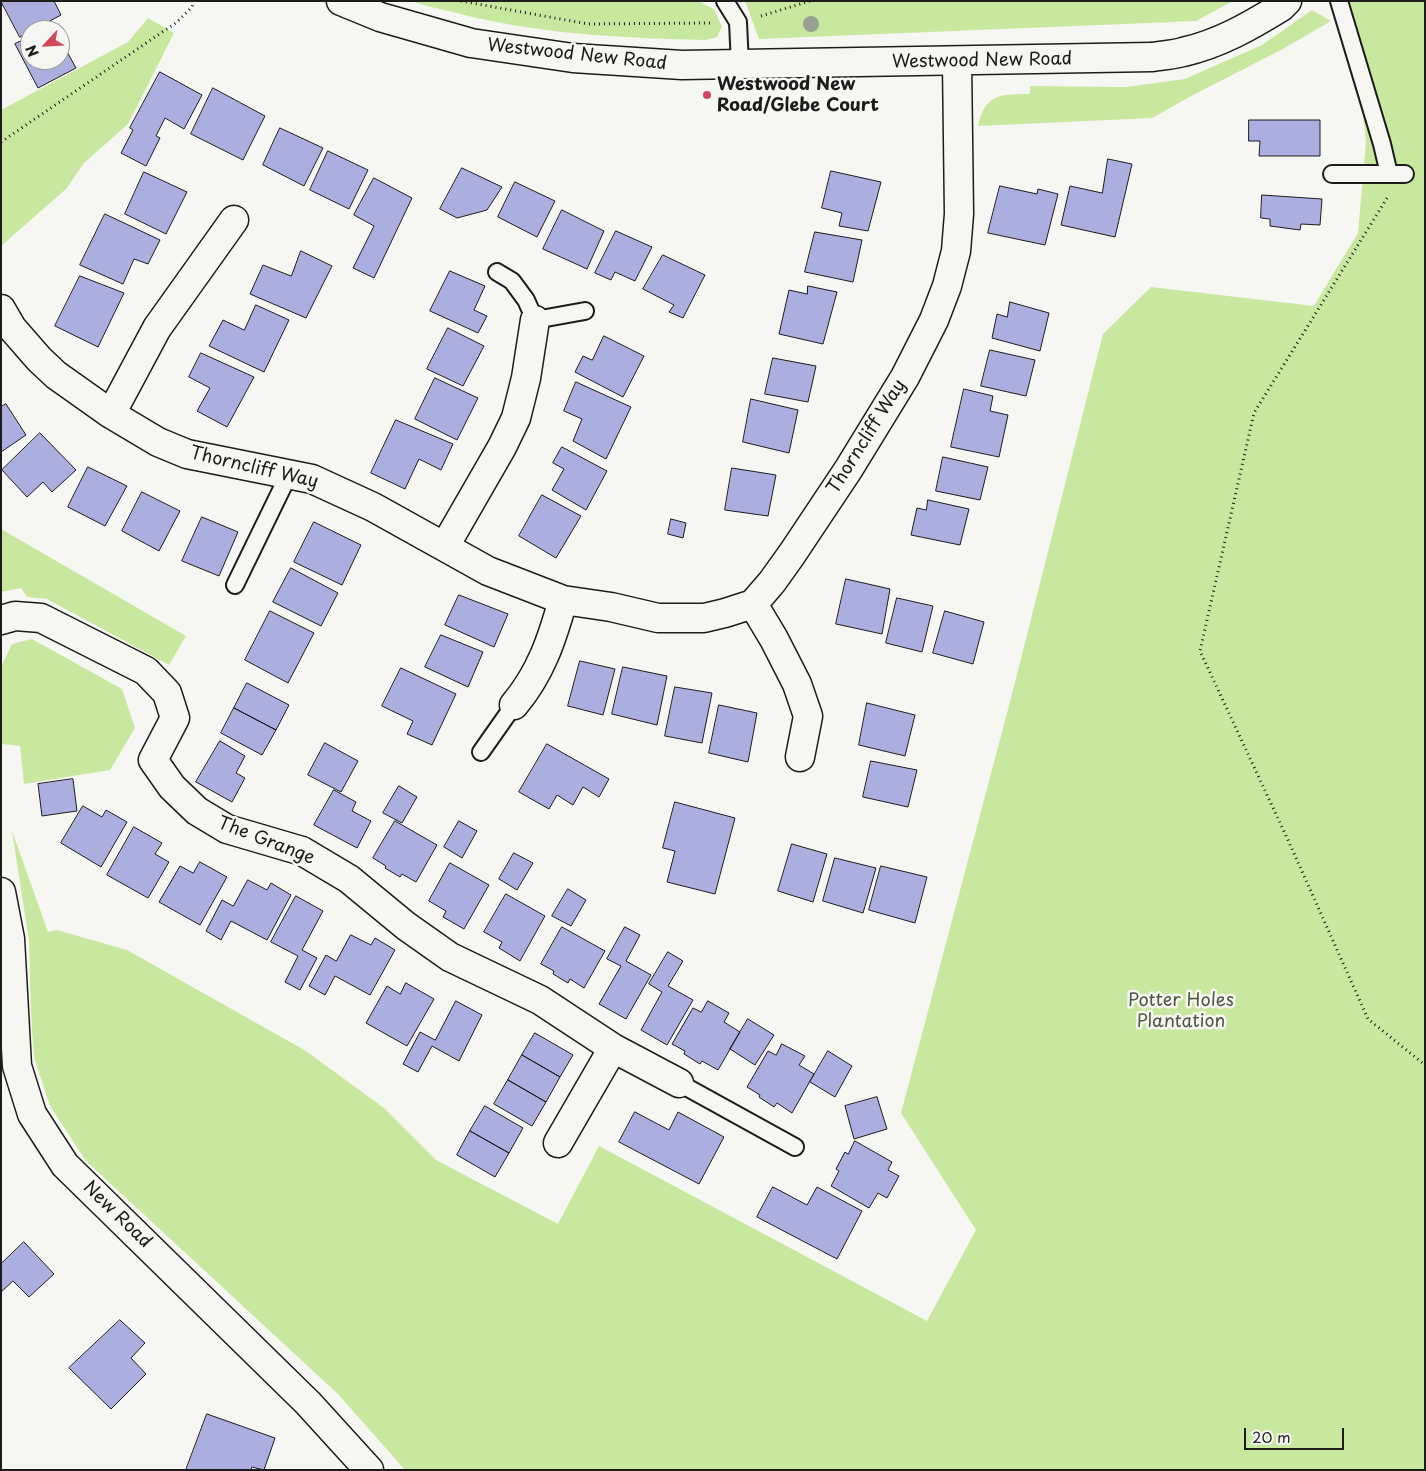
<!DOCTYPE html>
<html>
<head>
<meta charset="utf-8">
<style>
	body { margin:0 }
	#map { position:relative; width:1426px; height:1471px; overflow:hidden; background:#f6f6f2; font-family:"Playpen Sans",sans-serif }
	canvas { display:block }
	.frame { position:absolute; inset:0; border:2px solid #1c1c1c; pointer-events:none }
	.north { position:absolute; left:20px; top:20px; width:50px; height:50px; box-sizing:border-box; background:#f6f6f2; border:1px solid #9f9f9c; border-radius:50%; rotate:245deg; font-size:14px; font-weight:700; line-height:20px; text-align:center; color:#1c1c1c }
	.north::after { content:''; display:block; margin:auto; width:18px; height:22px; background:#d1495b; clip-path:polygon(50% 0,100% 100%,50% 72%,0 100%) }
	.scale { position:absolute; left:1244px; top:1428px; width:100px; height:22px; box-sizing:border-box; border:2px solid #1c1c1c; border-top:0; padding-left:6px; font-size:15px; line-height:18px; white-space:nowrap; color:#1c1c1c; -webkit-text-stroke:4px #f6f6f2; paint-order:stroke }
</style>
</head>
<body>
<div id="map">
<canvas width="1426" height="1471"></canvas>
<div class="frame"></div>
<div class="north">N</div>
<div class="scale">20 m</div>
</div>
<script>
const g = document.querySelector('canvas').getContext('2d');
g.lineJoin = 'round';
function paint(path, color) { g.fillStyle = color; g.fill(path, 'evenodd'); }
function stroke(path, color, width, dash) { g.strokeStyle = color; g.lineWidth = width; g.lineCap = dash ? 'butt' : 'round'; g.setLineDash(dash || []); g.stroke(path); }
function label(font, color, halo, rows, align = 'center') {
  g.font = font + ' "Playpen Sans",sans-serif'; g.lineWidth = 5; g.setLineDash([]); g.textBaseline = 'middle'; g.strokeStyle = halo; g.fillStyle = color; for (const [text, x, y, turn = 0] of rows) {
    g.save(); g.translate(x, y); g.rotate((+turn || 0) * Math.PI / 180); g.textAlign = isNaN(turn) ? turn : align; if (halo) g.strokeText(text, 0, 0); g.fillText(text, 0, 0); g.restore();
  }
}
const green = new Path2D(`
	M412,1H698L714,9L722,27L717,37L705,40C620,38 535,34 453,12C439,9 425,6 412,1Z
	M745,1H1233L1196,21L759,39Z
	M1350,1H1425V1470H405L338,1394L86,1161L50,1106L34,1057L31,1014L29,941L12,831L48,932L57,930L127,950L306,1051L384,1108L436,1160L558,1224L599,1146L927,1321L976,1230L901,1113L1011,698L1103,334L1151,287L1314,306L1358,233L1366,142Z
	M1312,10L1331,21L1281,50L1193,95L1152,118L978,126C985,94 1000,94 1030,94V86L1126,87L1185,79L1262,45Z
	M148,18L174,33L128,124L84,163L66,189L1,246V110L128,42Z
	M1,529L186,636L169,665L47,599L27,597L21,588L1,592Z
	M32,639L122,689L135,728L110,770L24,784L20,746L2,744L1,667L12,644Z`);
const building = new Path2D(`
	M1,1H54L61,15L20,37Z
	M30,37V60H60V39L76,68L38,88L15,44Z
	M160,72L202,95L184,129L165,118L156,136L160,138L146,166L121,153L133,130L130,128Z
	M213,88L265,116L243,160L191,134Z
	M1249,120H1320V156H1259L1260,141H1249Z
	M280,128L323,148L304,186L263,165Z
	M328,151L368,170L349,209L310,190Z
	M1108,159L1132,164L1115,237L1061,225L1070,186L1102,193Z
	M462,168L502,187L487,210L457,218L440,209Z
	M831,171L881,182L868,231L839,226L842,213L822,208Z
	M144,172L187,192L166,234L125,214Z
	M374,178L412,198L374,278L353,268L374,226L354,215Z
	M515,182L555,201L537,237L498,217Z
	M1000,186L1037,194L1038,189L1058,194L1045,245L988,233Z
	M1262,195L1322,199L1320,225L1301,224L1300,230L1270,226V219L1261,218Z
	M562,210L604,231L587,269L543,249Z
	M105,214L160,240L148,264L134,259L123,284L80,265Z
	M616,231L652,247L635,281L615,272L611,280L595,273Z
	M815,232L862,240L853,282L805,272Z
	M301,251L332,266L306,318L250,294L263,265L291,276Z
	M663,255L705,275L683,318L669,312L674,305L643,289Z
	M450,271L485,286L474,310L487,316L478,333L430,311Z
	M80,276L124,293L98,347L55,326Z
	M808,286L837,292L823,344L779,334L789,290L807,294Z
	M1010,302L1049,313L1040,351L992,338L997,314L1007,317Z
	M256,305L289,320L264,372L209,346L223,320L244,330Z
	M448,328L484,346L463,386L427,369Z
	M604,336L644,356L623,397L575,372L583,356L592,360Z
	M990,350L1035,360L1026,396L981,386Z
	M201,353L254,377L227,427L197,411L210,388L189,377Z
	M773,358L816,366L808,402L765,394Z
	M435,378L478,398L457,440L415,419Z
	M576,382L631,407L606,459L573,441L582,419L564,411Z
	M964,389L993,396L990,411L1008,415L999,457L951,447Z
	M751,399L798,410L789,453L743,442Z
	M6,404L26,435L1,452V407Z
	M396,420L453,444L441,470L419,459L405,489L371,473Z
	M40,433L76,470L52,492L43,482L27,497L2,470Z
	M562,447L607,471L586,510L552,490L564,469L553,463Z
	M943,457L988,467L980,500L936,491Z
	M88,467L127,486L105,526L68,507Z
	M732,468L776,475L768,516L725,510Z
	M142,492L180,511L159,551L122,531Z
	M542,495L581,516L556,558L519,536Z
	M928,500L969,509L960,545L911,535L917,508L926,510Z
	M202,517L238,532L219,576L182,561Z
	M671,519L686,523L683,538L668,534Z
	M314,522L361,545L342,585L294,562Z
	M291,568L338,593L321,626L273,602Z
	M846,579L890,589L882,634L836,624Z
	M459,595L508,614L494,647L445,625Z
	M897,598L933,606L922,652L886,643Z
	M270,611L314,633L288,683L245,660Z
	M945,611L984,622L973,664L933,653Z
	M441,635L483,652L468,687L425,667Z
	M580,661L615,669L603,715L568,706Z
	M623,667L667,676L657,725L612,714Z
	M401,668L456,694L432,745L407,734L413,721L382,706Z
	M247,683L289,705L276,730L234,708Z
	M675,687L712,693L702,743L665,736Z
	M867,703L915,715L905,756L859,745Z
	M719,705L757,713L748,762L709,753Z
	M234,708L276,730L262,755L221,733Z
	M220,741L245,756L236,773L245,778L232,802L196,782Z
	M325,743L358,761L341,792L308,775Z
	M547,744L609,779L599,797L583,787L573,805L557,795L549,809L519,792Z
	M871,761L917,770L908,807L863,797Z
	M73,779L77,811L42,816L38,784Z
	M399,786L417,797L402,823L383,813Z
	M334,790L356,802L352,811L371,821L357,848L314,825Z
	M675,802L735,818L715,894L667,882L675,851L663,848Z
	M83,806L102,817L106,810L127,822L101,867L61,843Z
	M395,821L437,845L416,882L402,874L400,877L385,868L386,866L373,858Z
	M459,821L477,831L462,858L444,847Z
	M134,827L162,843L155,854L169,862L148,898L107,875Z
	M792,844L827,854L813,902L778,891Z
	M514,853L533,863L517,890L499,879Z
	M835,858L876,868L863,913L823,901Z
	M200,862L227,877L200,925L159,902L180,866L193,873Z
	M450,863L489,885L464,929L443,917L446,911L429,901Z
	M881,866L927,877L915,923L869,910Z
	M248,880L267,890L271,883L291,895L267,940L231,921L221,940L206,931L222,900L233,906Z
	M568,889L586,900L571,926L552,916Z
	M506,894L545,916L520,961L499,948L502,942L484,932Z
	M296,896L323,911L302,950L317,958L300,990L285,982L298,956L271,942Z
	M562,927L605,951L584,988L570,979L568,983L553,974L554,971L541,964Z
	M625,927L640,935L626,961L651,975L626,1019L599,1004L621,966L607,959Z
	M351,935L371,945L375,938L395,950L370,995L335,976L325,995L309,986L326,955L336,961Z
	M668,952L683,961L668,986L693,1000L667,1045L641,1030L662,992L649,984Z
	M406,983L434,999L407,1046L366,1023L387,986L400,994Z
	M456,1001L482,1015L459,1061L432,1046L418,1072L403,1064L420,1032L435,1040Z
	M708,1001L729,1013L724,1022L740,1032L718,1070L702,1061L700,1064L684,1054L685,1051L672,1044L693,1008L701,1012Z
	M748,1019L774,1035L755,1065L730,1049Z
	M535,1033L573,1055L560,1077L522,1055Z
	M782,1044L805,1056L799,1065L814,1074L792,1113L777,1103L774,1107L759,1097L760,1095L747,1087L768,1051L776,1055Z
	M828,1051L852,1066L835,1097L810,1082Z
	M522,1055L560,1077L546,1102L508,1080Z
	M508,1080L546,1102L532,1126L494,1104Z
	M877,1097L887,1129L854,1139L845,1106Z
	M485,1106L523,1128L509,1153L470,1131Z
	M635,1112L669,1130L678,1112L724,1137L699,1184L619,1142Z
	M470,1131L509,1153L495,1177L457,1155Z
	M855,1141L892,1162L888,1170L899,1176L887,1198L878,1193L869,1208L831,1186L839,1171L836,1169L845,1152L848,1154Z
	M773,1187L807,1205L817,1187L862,1211L837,1259L757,1217Z
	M24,1242L54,1274L29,1297L13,1281L1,1292V1264Z
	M120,1320L145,1343L131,1358L146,1374L111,1409L69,1368Z
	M207,1414L275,1438L264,1470L252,1467L251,1470H186Z`);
const path = new Path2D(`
	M461,1L588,24L710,23
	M761,16L810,1
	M1,142L177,22L192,7L194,1
	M1387,198L1254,413L1200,651L1288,840L1368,1019L1425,1065`);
const service = new Path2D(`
	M725,1L738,22L740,65
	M1332,174H1389L1382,144L1339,1
	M1389,174H1405
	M497,272L512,281L526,300L535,320L585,311
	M235,585L289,474
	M481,752L514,705
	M679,1083L795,1147`);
const minor = new Path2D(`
	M1,309L12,328L39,359L56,375L111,414L158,442L187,454L312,479L373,507L488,571L563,600L611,607L658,618H704L725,613L753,604L772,582L792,554L848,470L905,377L934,320L947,286L956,251L959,214L957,62
	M111,414L157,328L234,220
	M445,546L502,447L516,418L526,378L535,320
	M753,604L774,639L797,684L808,716L800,757
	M1,620L15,616L41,618L146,671L167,693L175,718L153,760L172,787L197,811L227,829L302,851L349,879L406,926L450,957L540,1000L613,1048L679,1083
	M514,705C541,673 552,639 563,600
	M1,892L10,939L17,1066L32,1114L65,1165L308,1403L369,1470
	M558,1143L613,1048`);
const tertiary = new Path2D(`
	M341,1L380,17L471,43L573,58L682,65L1152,57C1163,55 1173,55 1183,52C1219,44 1250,26 1281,7L1287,1`);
const trees = [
	[811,24]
];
const markers = [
	[707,95,5,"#d1495b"]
];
const streetNames = [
	["Westwood New Road",577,55,6],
	["Westwood New Road",982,61,-1],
	["Thorncliff Way",867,437,-58],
	["Thorncliff Way",254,468,13],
	["The Grange",266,841,21],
	["New Road",117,1215,44]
];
const poiNames = [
	["Westwood New",717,85],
	["Road/Glebe Court",717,106]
];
const parkNames = [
	["Potter Holes",1181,1001],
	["Plantation",1181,1022]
];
paint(green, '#c9e89f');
paint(building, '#acaedf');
stroke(building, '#1c1c1c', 1);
stroke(service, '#1c1c1c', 20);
stroke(minor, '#1c1c1c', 31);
stroke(tertiary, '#1c1c1c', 31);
stroke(path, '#1c1c1c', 3, [1, 4]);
stroke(service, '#f6f6f2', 16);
stroke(minor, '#f6f6f2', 28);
stroke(tertiary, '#f6f6f2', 28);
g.fillStyle = '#9ba092';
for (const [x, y] of trees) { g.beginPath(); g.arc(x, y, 8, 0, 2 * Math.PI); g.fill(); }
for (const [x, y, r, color] of markers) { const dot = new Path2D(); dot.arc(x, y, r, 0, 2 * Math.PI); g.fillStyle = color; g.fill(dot); stroke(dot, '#f6f6f2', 2); }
label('18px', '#1c1c1c', '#f6f6f2', streetNames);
label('bold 18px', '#1c1c1c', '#f6f6f2', poiNames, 'left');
label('18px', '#505943', '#f6f6f2', parkNames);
</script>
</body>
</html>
